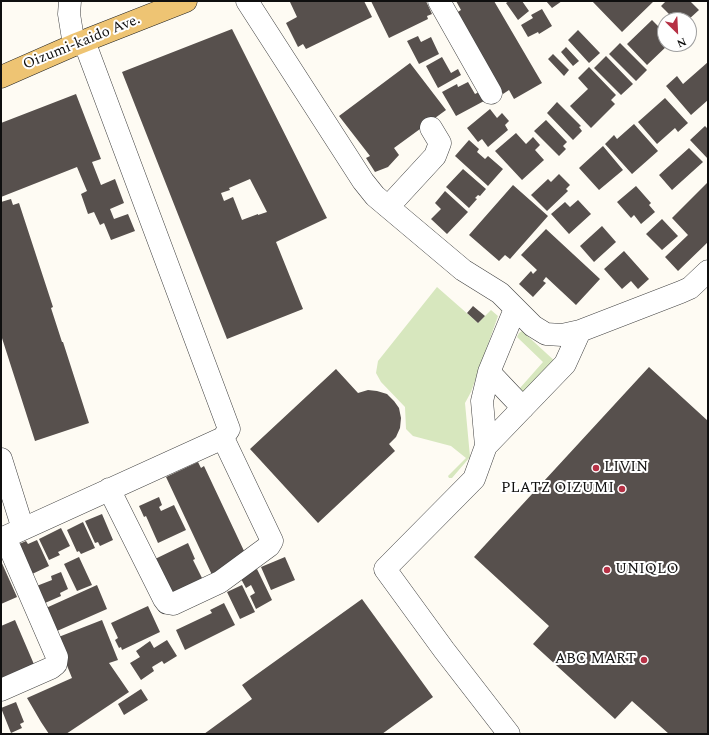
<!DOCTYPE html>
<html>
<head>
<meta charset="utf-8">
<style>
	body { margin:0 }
	#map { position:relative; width:709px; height:735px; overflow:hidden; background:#fefbf3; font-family:Spectral,serif }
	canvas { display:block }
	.frame { position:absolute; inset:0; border:2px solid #0f0f0f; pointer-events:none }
	.north { position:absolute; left:657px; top:12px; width:40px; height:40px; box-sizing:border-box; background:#fff; border:1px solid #9f9f9f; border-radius:50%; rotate:156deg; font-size:11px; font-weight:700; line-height:16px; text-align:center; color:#0f0f0f }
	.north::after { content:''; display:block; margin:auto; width:14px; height:18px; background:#b63145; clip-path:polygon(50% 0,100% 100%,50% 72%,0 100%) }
</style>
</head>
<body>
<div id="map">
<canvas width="709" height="735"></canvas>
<div class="frame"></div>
<div class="north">N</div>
</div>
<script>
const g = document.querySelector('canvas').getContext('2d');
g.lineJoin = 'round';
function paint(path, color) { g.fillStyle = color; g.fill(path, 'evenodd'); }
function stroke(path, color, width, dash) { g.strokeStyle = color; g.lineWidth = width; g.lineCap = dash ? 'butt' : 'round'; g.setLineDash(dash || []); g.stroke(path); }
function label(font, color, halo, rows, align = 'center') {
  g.font = font + ' Spectral,serif'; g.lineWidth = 4; g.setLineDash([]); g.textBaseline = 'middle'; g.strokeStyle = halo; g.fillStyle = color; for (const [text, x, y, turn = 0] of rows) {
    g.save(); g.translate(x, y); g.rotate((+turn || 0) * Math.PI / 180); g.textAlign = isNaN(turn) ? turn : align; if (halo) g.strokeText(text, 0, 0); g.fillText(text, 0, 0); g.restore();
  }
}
const green = new Path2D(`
	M437,287L478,323L491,310L498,316L471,392L465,403L470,457L452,478H449L448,476L466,458L451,446L413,436L406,429L405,407L381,382L376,373L378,361Z
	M522,331L557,363L528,396L519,390L520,388L543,362L517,337L519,333Z`);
const building = new Path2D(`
	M292,1H364L372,17L306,49L303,44L298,47L286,23L297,17L290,2Z
	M371,1H421L422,2L426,1L432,14L427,16L428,19L389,38Z
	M456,1H494L542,83L514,99L509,90L503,94L456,13L461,10Z
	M509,1H522L529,11L518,20L506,3Z
	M546,1H562L552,8Z
	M592,1H654L622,32Z
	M666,1H690L699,10L688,20H675L661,6Z
	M542,9L552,26L539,34L538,32L528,37L521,25L533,18L531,15Z
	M652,20L665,33V44H669L647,65L627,44Z
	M232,29L327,218L276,242L303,309L227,339L122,72ZM250,179L267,212L258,215V214L242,220L233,197L224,201L221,193L230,190L229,188Z
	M578,30L600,53L589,63L568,40Z
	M418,36L421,42L431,37L439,54L419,64L407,41Z
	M620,43L647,70L636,81L609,54Z
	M566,47L579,61L573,66L561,52Z
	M553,54L569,70L564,76L548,59Z
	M606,56L633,84L621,95L594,68Z
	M442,57L451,73L458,69L461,75L438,88L426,66Z
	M708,62V100L691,115L666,86L677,76L683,84Z
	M410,63L446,110L394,148L399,155L388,167L375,172L366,158L370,156L339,116Z
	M589,67L616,95L611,100L615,104L591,128L570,106L588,89L578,78Z
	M468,82L475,94L479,92L484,101L456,116L442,92L457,84L458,87Z
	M76,94L101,159L92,162L101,185L115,179L124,203L110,209L114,219L128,214L135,231L111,240L104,223L100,225L94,212L88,214L81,194L87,191L77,167L1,197V123Z
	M665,98L688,123L678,132L675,128L657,144L638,122Z
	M557,102L581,126L579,127L582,131L573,140L547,113Z
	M490,109L497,118L502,113L509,121L505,125L508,130L488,147L482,139L478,142L467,128Z
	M546,120L567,142L563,146L566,149L559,156L534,131Z
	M634,124L658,151L632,174L605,144L614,135L617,139Z
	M705,126L708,129V159L690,140Z
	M516,133L526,144L533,137L540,145L535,150L544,160L522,180L495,151Z
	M469,140L479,149L477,152L485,159L488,156L503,169L488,186L455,156Z
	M603,146L623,170L599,190L579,168Z
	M689,148L703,162L672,190L659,175Z
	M463,169L486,189L480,196L478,195L475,198L477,199L469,208L446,187Z
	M559,174L570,185L566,189L568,191L547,211L531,195L548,179L551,182Z
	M708,182V242L678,271L665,257L688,235L672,218Z
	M513,185L548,216L510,259L505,255L499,261L469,235Z
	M636,186L651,203L649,205L655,212L641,224L634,215L631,218L617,202Z
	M445,191L468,212L447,234L431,219L441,209L435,203Z
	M11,199L13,205L19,203L53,307L51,308L62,342H63L89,423L35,441L1,335V202Z
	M578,200L591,214L569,234L551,214L565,202L570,207Z
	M662,219L678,236L662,250L646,234Z
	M602,226L616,242L594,262L580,246Z
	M546,229L600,279L576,305L546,277L543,281L546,283L533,297L519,284L531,271L533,274L537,270L521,255Z
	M624,251L649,279L638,289L631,281L622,289L604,269Z
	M473,306L485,316L478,323L467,313Z
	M649,367L708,421V734H669L632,701L615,719L533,644L549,626L474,557Z
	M336,369L358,393L368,390L377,391L387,394L394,401L399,408L401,418L400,428L396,437L389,444L395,451L318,523L250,449Z
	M198,462L201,468L204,466L245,553L213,577L166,477Z
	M159,497L162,505L159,507L161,511L174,505L186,530L158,543L146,516L144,517L139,506Z
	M102,514L113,540L100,546L98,542L95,543L85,521Z
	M83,522L95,548L81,554L79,551L77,552L67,530Z
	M61,528L70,546L58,552L60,555L49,560L39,539Z
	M37,540L49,566L30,575L17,545L26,541L28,544Z
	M188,543L195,559L193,560L203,580L174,594L153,560Z
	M79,557L92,585L77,591L64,564Z
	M285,557L295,580L271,590L261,567Z
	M1,561L17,597L1,604Z
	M257,569L272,600L256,609L250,596L255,593L251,585L246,588L240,577Z
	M61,572L68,589L60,593L61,596L45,603L44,599L40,601L34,587L52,580L51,576Z
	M97,585L107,609L57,631L46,608Z
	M242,585L255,612L240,619L227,592Z
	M362,599L433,697L382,734H204L252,699L242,685Z
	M224,603L235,625L185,650L176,630L212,613L210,610Z
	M148,606L160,632L122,650L121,647L119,648L115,640L118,638L111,623Z
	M15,620L36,669L1,684V626Z
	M102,620L118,660L109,663L129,692L66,734H49L41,722L27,698L72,678L56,638Z
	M167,640L177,656L164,664L162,661L152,667L154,671L141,680L130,663L140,657L136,651L150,641L154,648Z
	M141,689L148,700L124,715L118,704Z
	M16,702L24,722L20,724L22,728L11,733L1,708Z`);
const minor = new Path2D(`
	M70,1L69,14L74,45
	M247,1L363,181L375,196L463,270L500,293L533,326L546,334L562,335L580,331L681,292L690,288L708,271
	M439,1L491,93
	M388,207L435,156L440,143L431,128
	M489,372L523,408
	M486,446L482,401L489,372L515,309
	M1,459L23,529
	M109,489L164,599L167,603L173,604L220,582L269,546L272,541L223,438
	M1,539L223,438L229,429L84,41
	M1,690L51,668L56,664L57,657L5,537
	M509,734L444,650L385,569L474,479L486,446L565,364L580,331`);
const major = new Path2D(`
	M1,77L74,45L186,1`);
const markers = [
	[596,468,4,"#b63145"],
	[622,489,4,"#b63145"],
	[607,570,4,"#b63145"],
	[644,660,4,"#b63145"]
];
const streetNames = [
	["Oizumi-kaido Ave.",82,43,-22]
];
const poiNames = [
	["LIVIN",604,468],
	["PLATZ OIZUMI",614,489,"right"],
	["UNIQLO",615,570],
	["ABC MART",636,660,"right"]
];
paint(green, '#d7e7be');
paint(building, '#57504d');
stroke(minor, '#424242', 23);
stroke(major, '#202020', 23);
stroke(minor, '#fff', 22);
stroke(major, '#eec473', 22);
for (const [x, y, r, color] of markers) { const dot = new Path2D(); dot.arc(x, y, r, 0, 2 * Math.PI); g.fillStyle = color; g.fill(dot); stroke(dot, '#fff', 1.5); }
label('15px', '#0f0f0f', '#fff', streetNames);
label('15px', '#0f0f0f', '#fff', poiNames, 'left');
</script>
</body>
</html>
